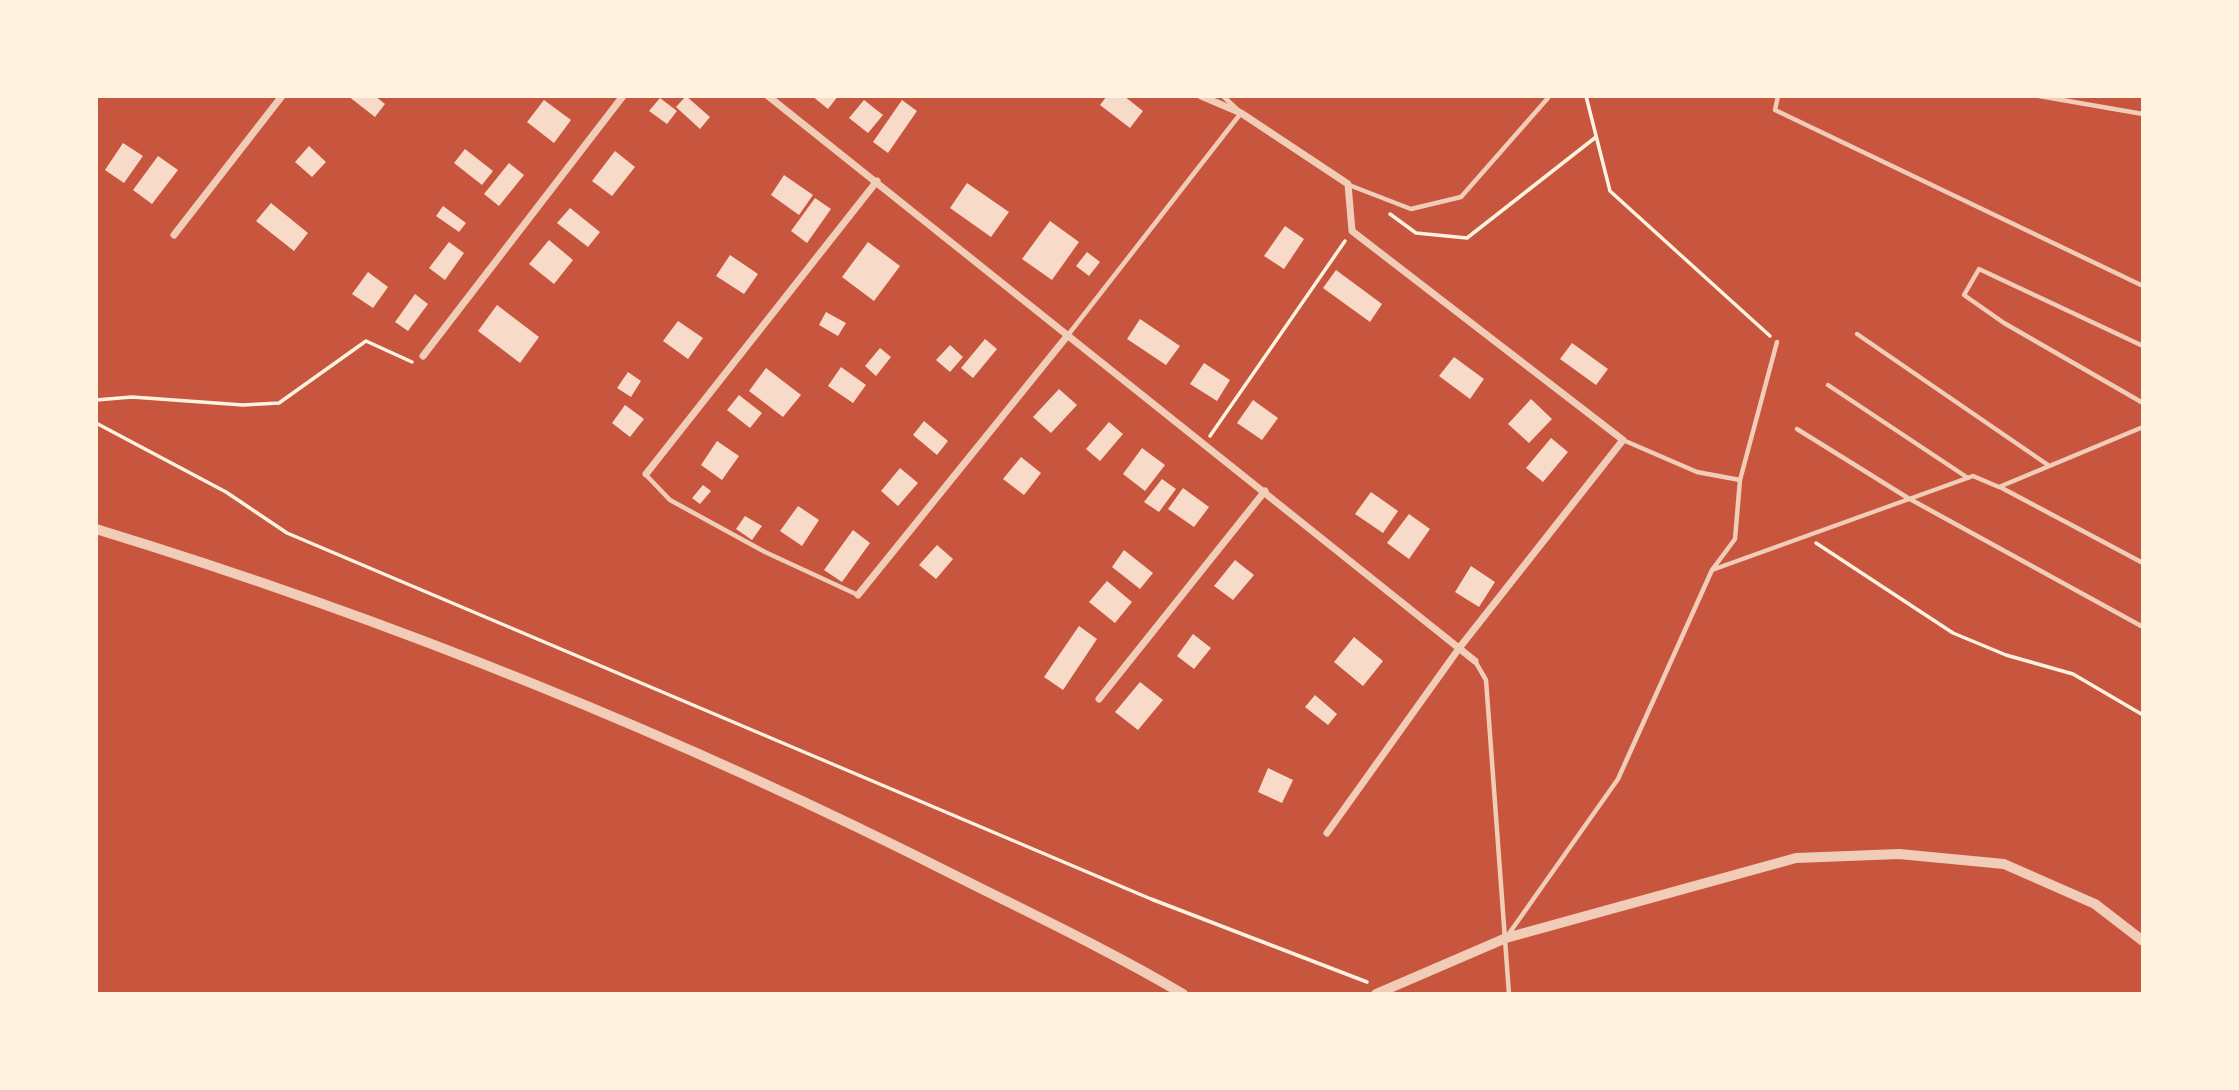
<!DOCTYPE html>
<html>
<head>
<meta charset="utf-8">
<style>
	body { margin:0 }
	#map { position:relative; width:2239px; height:1090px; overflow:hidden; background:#c8553d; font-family:Raleway,sans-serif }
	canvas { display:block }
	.frame { position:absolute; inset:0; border:98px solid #fff3e0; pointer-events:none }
</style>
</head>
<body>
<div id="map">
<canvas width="2239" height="1090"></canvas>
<div class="frame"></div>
</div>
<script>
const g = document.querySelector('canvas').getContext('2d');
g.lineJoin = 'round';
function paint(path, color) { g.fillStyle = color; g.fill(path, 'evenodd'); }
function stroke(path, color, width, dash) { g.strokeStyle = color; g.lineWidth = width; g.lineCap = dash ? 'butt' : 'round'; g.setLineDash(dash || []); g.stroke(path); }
const building = new Path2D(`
	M348,96H375L385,104L375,117Z
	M686,96L710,117L700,129L676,107Z
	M812,96H838L828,109Z
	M1107,96H1124L1143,111L1130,128L1100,105Z
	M660,98L677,111L667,124L649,111Z
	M544,100L571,120L554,143L527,122Z
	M864,100L883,115L868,133L849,118Z
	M902,100L917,111L888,153L873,142Z
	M123,143L143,156L124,183L105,170Z
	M309,146L326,162L312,177L295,162Z
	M465,149L493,171L482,185L454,163Z
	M615,151L635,167L612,196L592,181Z
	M158,156L178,170L152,204L133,190Z
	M509,163L524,175L499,206L484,194Z
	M784,175L813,195L799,215L771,195Z
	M967,183L1009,212L991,237L950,208Z
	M815,198L831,209L807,243L791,231Z
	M271,203L308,233L294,251L256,221Z
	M443,206L466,223L459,232L436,216Z
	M570,208L600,232L588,247L557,223Z
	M1050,221L1079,242L1052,280L1022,259Z
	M1285,226L1304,239L1284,269L1264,256Z
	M549,240L573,260L554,284L529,264Z
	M449,242L464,253L445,280L429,268Z
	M868,242L900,266L874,301L842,277Z
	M1087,252L1100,262L1089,276L1076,266Z
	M730,255L758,274L744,294L716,276Z
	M1336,270L1382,304L1370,322L1323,288Z
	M368,272L388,287L373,308L352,294Z
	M415,294L428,304L408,331L395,322Z
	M497,305L539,337L520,363L478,331Z
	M826,312L846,323L838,336L819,325Z
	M1140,319L1180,346L1166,365L1127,339Z
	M678,321L703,338L688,359L663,341Z
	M985,339L997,349L973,378L961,368Z
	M1572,343L1608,369L1596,385L1560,359Z
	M950,345L963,357L950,372L936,360Z
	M880,348L891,357L876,376L865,366Z
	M1454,357L1484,379L1470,399L1439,376Z
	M1204,363L1230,380L1217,401L1190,384Z
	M841,367L866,385L853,403L828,386Z
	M766,368L801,395L783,417L749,391Z
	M628,372L641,381L631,397L617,388Z
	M1059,389L1077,405L1051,433L1033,417Z
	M739,395L762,413L750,428L727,410Z
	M1531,399L1552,419L1529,443L1508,424Z
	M1253,400L1278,418L1262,440L1237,423Z
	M625,405L644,419L630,437L612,423Z
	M924,421L948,441L937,455L913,435Z
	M1109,422L1123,434L1100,461L1086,449Z
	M1551,438L1568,452L1543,482L1526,468Z
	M717,441L739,456L722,480L701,465Z
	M1142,448L1165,465L1145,491L1123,474Z
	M1021,457L1041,473L1024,495L1003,479Z
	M900,468L918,483L898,506L881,491Z
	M1162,479L1176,489L1159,512L1144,502Z
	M703,485L711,491L700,504L692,498Z
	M1183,488L1209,507L1194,527L1168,509Z
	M1371,492L1398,511L1383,533L1355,514Z
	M798,506L819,520L802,546L780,531Z
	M1409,514L1430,529L1409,559L1387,543Z
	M745,516L762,526L752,540L736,529Z
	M853,530L870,543L842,582L824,570Z
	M937,545L953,559L936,579L919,565Z
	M1124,550L1153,573L1140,589L1112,567Z
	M1235,560L1254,575L1233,600L1214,586Z
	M1471,566L1495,582L1479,607L1455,592Z
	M1107,581L1132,602L1115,623L1089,602Z
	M1079,626L1097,639L1063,690L1044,677Z
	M1193,634L1211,648L1194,669L1177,656Z
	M1354,637L1383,661L1363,686L1334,662Z
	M1140,682L1163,700L1138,730L1115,712Z
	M1315,695L1337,714L1328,725L1305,707Z
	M1268,768L1293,780L1282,803L1258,792Z`);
const path = new Path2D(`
	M1586,96L1610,191L1770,336
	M1390,214L1416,233L1467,238L1596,137
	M96,400L132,397L243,405L279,403L366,341L412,362
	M96,423L226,492L287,533L1151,899L1367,982
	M1210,436L1345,241
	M1816,543L1953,633L2006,655L2073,674L2143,715`);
const service = new Path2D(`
	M1778,96L1775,110L2141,285
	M2039,96L2143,114
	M1349,185L1411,209L1461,197L1548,98
	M1857,334L2048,465
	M1068,335L1241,113L1223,96
	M2143,346L1979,269L1964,295L2004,323L2143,403
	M1828,385L1968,478
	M1797,429L1908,498L2143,627
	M646,475L670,500L765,552L858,595
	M1740,480L1777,342
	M2000,487L2143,563
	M1712,570L1973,476L1999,487L2143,427
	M1475,661L1486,680L1509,994
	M1508,935L1618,779L1712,570L1735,539L1740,480L1697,472L1623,440`);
const minor = new Path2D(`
	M768,96L1475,661
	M1201,96L1241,113L1348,184L1352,231L1623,440L1460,647L1327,833
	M174,235L282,96
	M423,356L623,96
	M646,474L877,181
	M858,595L1068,335
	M1099,699L1265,491`);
const tertiary = new Path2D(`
	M96,529C394,620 684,738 962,879C1036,916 1112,952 1183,994
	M1376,994L1506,938L1796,858L1899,854L2004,864L2095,904L2143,941`);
paint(building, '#f7dbc8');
stroke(path, '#fff3e0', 3.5);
stroke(service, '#f1ccb7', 4.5);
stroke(minor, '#f1ccb7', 7);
stroke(tertiary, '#f1ccb7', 10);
</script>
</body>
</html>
